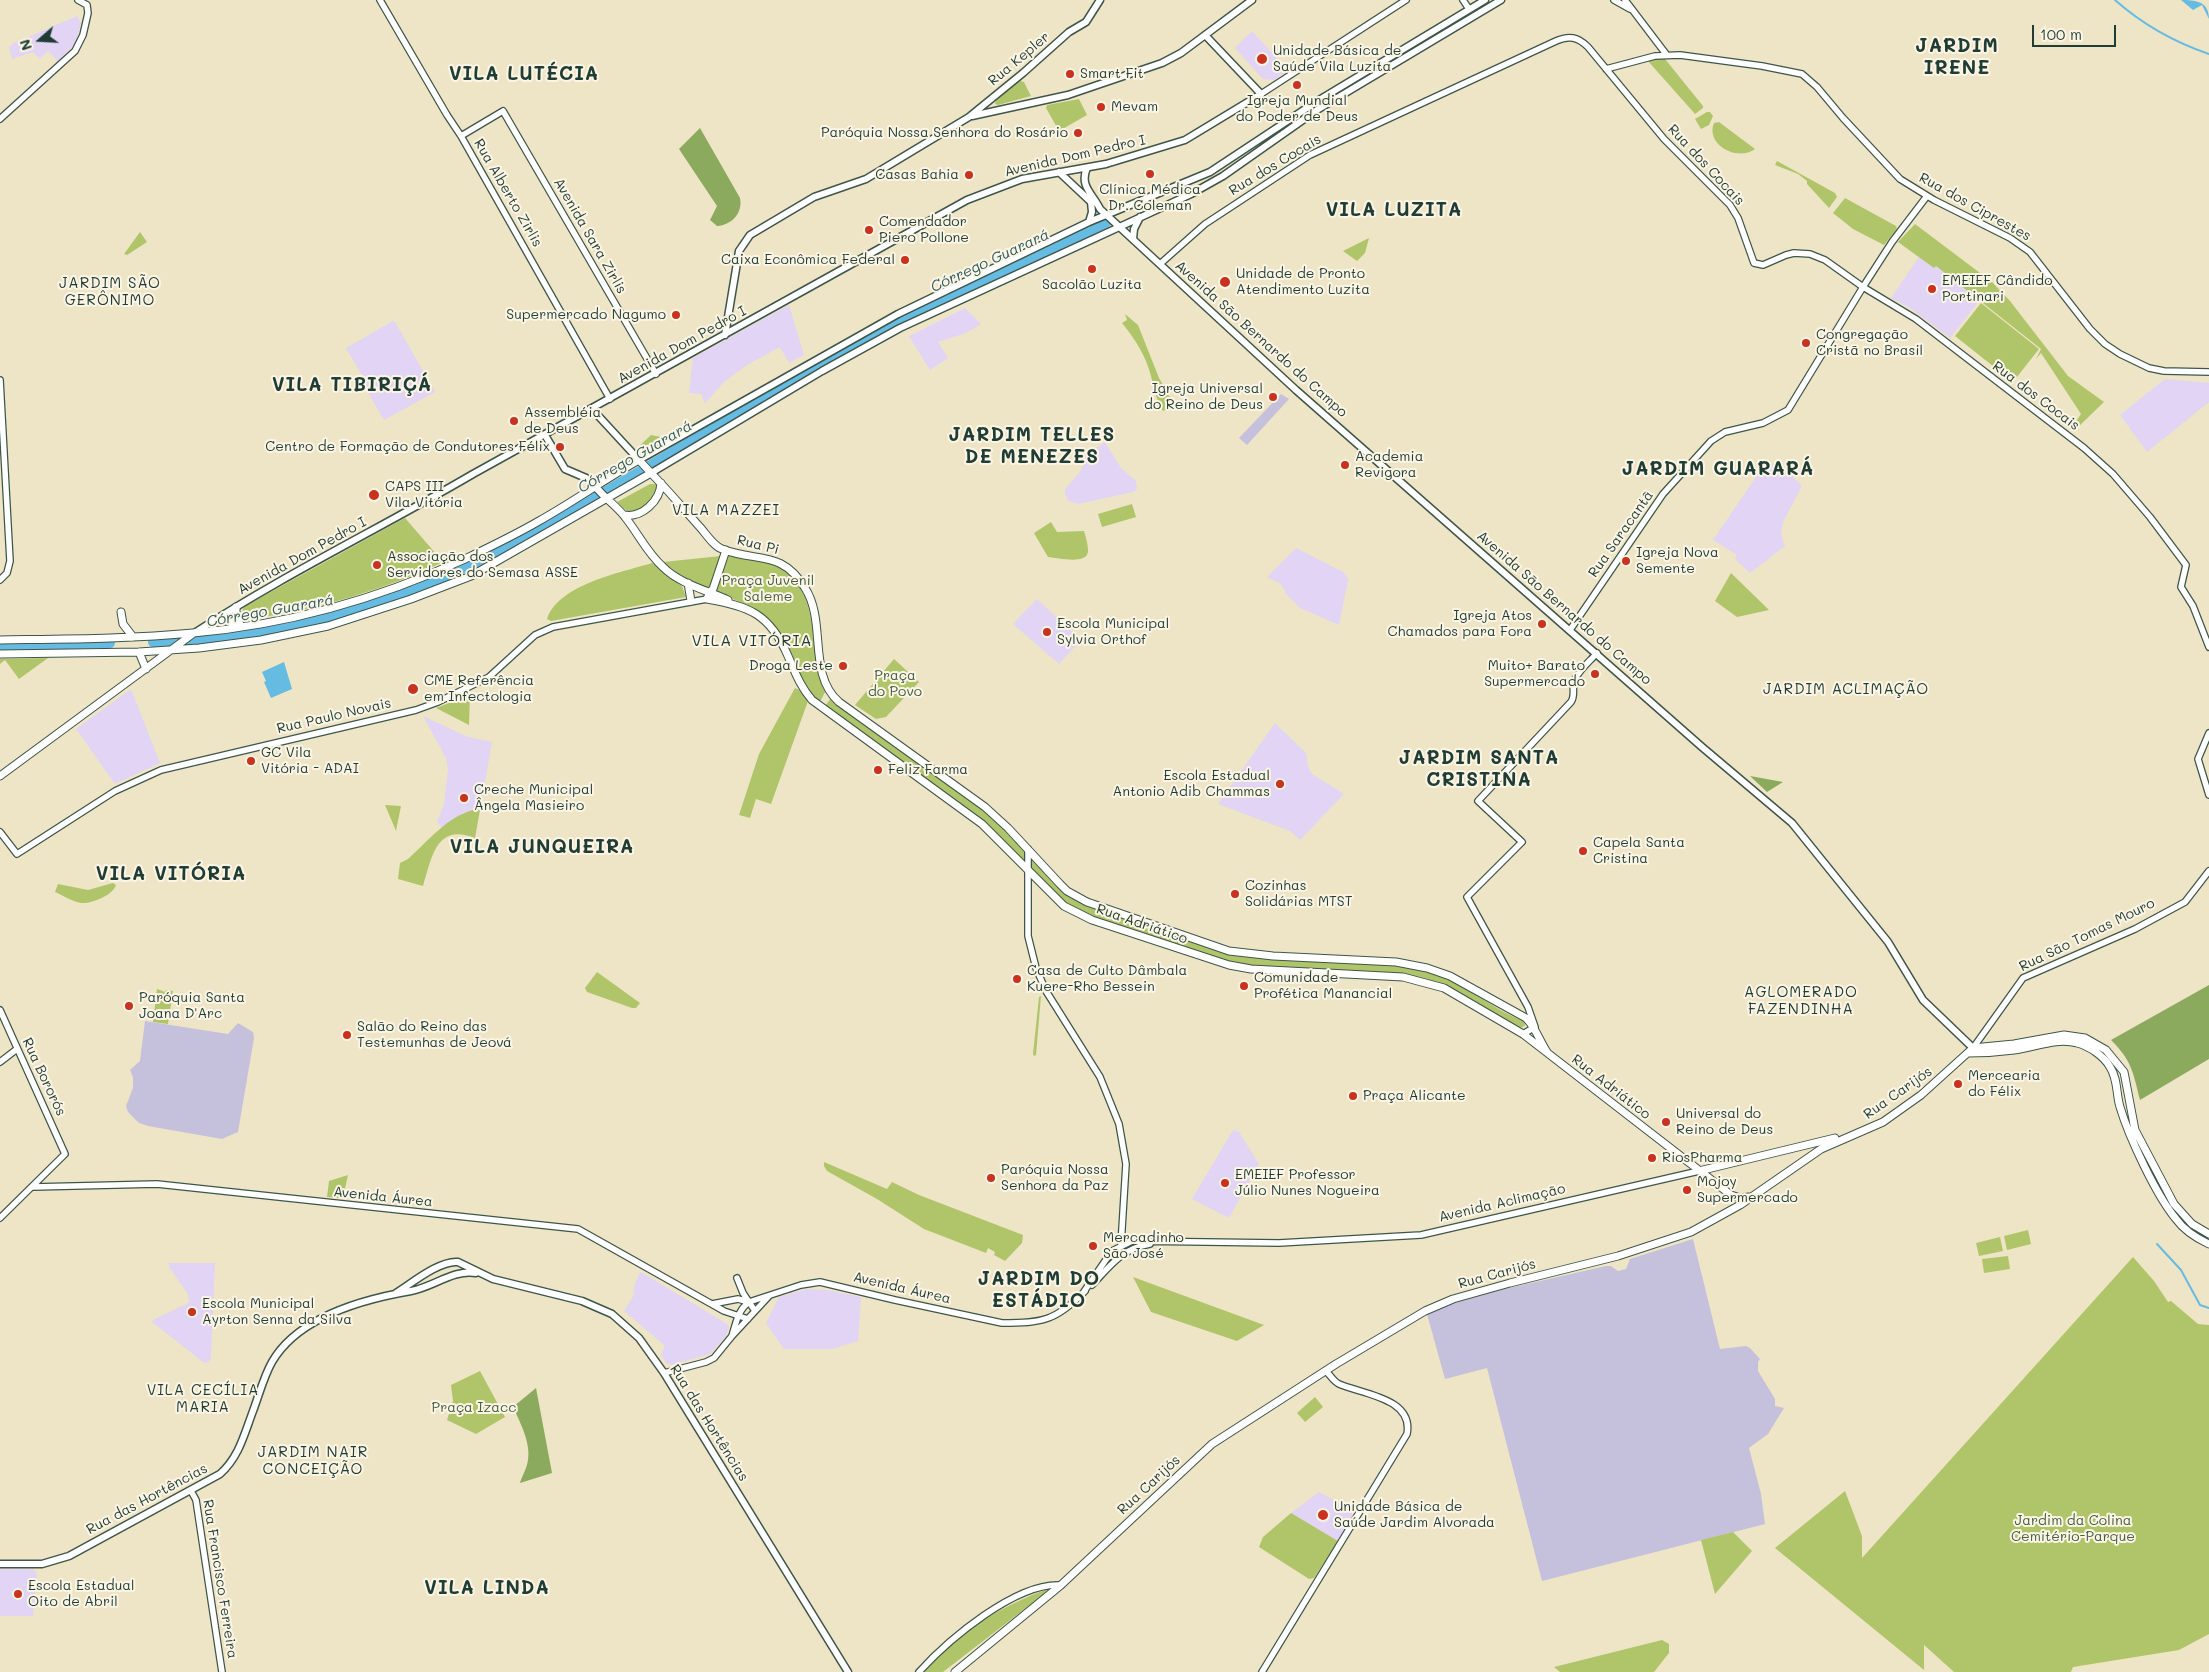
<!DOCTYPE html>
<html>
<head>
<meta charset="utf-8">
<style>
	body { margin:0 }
	#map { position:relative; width:2209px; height:1672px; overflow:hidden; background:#eee5c6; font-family:Mali,sans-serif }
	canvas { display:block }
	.north { position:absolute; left:15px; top:15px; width:50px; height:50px; -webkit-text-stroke:4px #fcf5e5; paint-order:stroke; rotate:251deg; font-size:14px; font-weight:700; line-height:20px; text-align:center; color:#1f3d34 }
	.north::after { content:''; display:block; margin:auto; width:18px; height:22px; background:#1f3d34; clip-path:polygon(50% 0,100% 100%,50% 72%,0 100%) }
	.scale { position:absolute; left:2032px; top:25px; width:84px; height:22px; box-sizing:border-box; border:2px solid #1f3d34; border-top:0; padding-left:6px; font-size:15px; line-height:18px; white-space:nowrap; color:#1f3d34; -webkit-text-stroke:4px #fcf5e5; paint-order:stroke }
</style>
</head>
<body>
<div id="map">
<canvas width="2209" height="1672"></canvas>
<div class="north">N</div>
<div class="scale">100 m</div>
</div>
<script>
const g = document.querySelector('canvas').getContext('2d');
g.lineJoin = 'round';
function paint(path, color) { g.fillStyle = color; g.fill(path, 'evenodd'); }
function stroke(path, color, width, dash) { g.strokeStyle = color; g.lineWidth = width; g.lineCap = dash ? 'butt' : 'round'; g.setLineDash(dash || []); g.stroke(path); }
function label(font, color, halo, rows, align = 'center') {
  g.font = font + ' Mali,sans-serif'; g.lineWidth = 4; g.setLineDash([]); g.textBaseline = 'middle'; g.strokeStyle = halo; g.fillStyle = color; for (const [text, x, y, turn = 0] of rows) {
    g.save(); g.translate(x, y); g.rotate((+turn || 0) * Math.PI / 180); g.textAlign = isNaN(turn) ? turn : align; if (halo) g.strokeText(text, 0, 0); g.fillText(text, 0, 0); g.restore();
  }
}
const built = new Path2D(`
	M77,16L81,23L77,39L73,46L58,61L48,51L40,59L33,52L12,59L9,47L12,44Z
	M1252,31L1288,70L1274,80L1263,79L1235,48Z
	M1919,257L1934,268L1936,266L1980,300L1950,338L1910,308L1891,298Z
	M789,305L804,355L789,363L780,347L747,365L725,381L705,403L701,394L689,393L693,358Z
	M965,308L981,324L966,333L938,342L948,358L930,370L909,336Z
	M393,321L395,322L435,392L384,420L363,384L366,382L346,348Z
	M2165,379L2209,383V402L2147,452L2120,415Z
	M1105,442L1121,468L1136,481L1137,489L1133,492L1078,504L1068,501L1065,493V489L1080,472L1084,464L1085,455Z
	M1767,461L1788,472L1802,486L1783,522L1781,534L1785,546L1750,573L1735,559L1737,555L1713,540Z
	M1296,548L1343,572L1346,575L1348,580L1339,625L1300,608L1287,595L1281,584L1267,577Z
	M1037,599L1081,640L1059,664L1013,624Z
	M131,689L160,763L115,784L76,729Z
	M423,716L468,737L492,742L480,810L463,813L442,828L437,822L444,804L448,769L446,758Z
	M1275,723L1306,753L1308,767L1312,774L1344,794L1300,840L1290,831L1218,804Z
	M1233,1130L1239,1132L1259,1164L1229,1218L1192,1199Z
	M169,1263H215L211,1358L208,1363L203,1362L151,1321L190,1302L186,1291L169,1267Z
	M641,1272L727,1324L729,1327L726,1336L710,1354L671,1365L666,1363L661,1354L665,1346L624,1311L634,1295L633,1290L639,1274Z
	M806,1289L827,1290L861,1297L858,1341L832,1349H784L766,1323L779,1297Z
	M1319,1492L1348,1508L1352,1512V1517L1338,1541L1291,1513Z
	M0,1569H33L36,1572L37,1575L33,1616H0Z`);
const industrial = new Path2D(`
	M1281,394L1289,399L1247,445L1239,438Z
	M145,1021L228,1034L238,1023L253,1032L254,1038L238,1132L222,1139L148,1126L139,1123L128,1112L126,1106L133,1088V1077L130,1070L140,1061Z
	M1693,1239L1720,1349L1746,1346L1750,1348L1760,1359L1758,1362V1371L1775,1399V1406L1784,1408L1768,1434L1749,1448L1761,1494L1765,1524L1542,1581L1487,1368L1445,1379L1427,1314L1452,1304L1496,1291L1606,1266H1611L1618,1271L1626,1269L1630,1259Z`);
const green = new Path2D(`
	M1661,58L1665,59L1703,106V108L1695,114L1648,61Z
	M1020,81L1024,82L1031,96L998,105L995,104L996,100Z
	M1079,99L1087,115L1059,131L1046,108L1047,105Z
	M1707,112H1710L1713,116L1709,125L1701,129L1695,119Z
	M1719,122L1755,149C1738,162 1705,145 1714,123Z
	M1777,161L1835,193L1837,197L1829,208L1807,184V181L1798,174L1775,165Z
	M1845,198L1896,226L1897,229L1884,245L1853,229L1833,213Z
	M1915,224L1992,282L2010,301L2068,376L2104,402L2074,431L2071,429L2081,414L2041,353L2036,359L2041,349L1936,266L1934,268L1898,242Z
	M140,232L147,242L127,255L124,254Z
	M1369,238L1365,253L1357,261L1343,251Z
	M1981,303L2039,349L2013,382L1955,336Z
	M1125,314L1138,325L1159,378L1173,403L1164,411L1162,410C1156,399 1154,388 1151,376C1146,356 1135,339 1122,323L1127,320Z
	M651,435L667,438L642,454L634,451Z
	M650,484H657L658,492L641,512L629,513L617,502Z
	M1132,504L1136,517L1102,527L1098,514Z
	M405,518L443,562C387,589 312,611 250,619H245L242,615L243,608L249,604Z
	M1051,522L1057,532L1084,531C1086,537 1088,545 1088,551C1088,565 1058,558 1048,557L1034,533Z
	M729,555C742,557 758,558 770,563C824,585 808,648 825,692L821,700L817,701C804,691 799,672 793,657C777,617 754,607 716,592Z
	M721,556L709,590L687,580L663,562Z
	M652,563L682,586L686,597L551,621L547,619C559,584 620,573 652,563Z
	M1731,573L1769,610L1737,617L1715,601Z
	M48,658L19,679L5,660L0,664V659Z
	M894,659L919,682L886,717L876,719L855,705Z
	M795,688L800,690L808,701L771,804L756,799L750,818L739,815L759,754Z
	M470,695L469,725L436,708Z
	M831,698L992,817L1065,893L1086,905L1228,954L1258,958L1396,965L1426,970L1449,979L1502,1011L1524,1022L1525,1026L1519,1028L1445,985L1424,978L1385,973L1252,966L1230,963L1084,914L1066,904L1044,884L984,821L825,706Z
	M385,805L401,806L396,831Z
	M473,810H480L475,838C436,823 432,857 423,886L398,879L400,863L408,859C428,841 447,817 473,810Z
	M113,883L116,885C113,895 92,904 81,903C73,902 62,895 55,892L58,884L88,890Z
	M597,972L640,1003L636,1008H632L587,992L585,988Z
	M157,989L165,992L166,990L173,991L168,1024L153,1022Z
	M1041,996L1036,1055L1034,1056L1033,1054L1039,997Z
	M824,1162L887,1189L892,1182L919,1195L1023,1235L1022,1243L1005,1261L994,1255L995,1252L988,1248L986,1253L924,1229L877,1199L827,1171L824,1166Z
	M348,1175L343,1198L327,1197L329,1181Z
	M2028,1230L2031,1244L2007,1250L2004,1236Z
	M2000,1237L2003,1251L1979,1256L1976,1243Z
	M2008,1256L2010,1269L1984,1273L1982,1259Z
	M2133,1257L2154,1281L2168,1302L2171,1301L2198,1324L2209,1325V1634L2179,1650L2073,1667L2071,1672H1954L1924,1645V1670L1775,1548L1845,1491L1862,1536V1558Z
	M1133,1277L1264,1325L1237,1341L1151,1312Z
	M480,1371L505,1417L476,1434L447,1420L453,1401L451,1385Z
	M1315,1397L1323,1407L1305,1422L1297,1413Z
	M1291,1513L1338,1541L1314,1578L1309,1579L1259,1547L1263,1537Z
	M1733,1532L1752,1551L1715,1594L1701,1540Z
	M1048,1589L1044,1594L943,1672H924C957,1633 1000,1606 1048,1589Z
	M1662,1640L1669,1644V1653L1654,1672H1560L1554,1667Z`);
const forest = new Path2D(`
	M700,128L740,198C743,213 732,225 717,226L710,220L717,206L679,149Z
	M1750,776L1783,782L1767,792Z
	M2209,985V1059L2140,1100C2133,1072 2132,1061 2111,1040Z
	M536,1388L552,1473L520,1483C522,1476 527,1468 528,1460C531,1443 520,1422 513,1407Z`);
const water = new Path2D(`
	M2181,0C2195,0 2209,1 2209,19L2202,5L2193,10Z
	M284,662L292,689L271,698L264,682L266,681L262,672Z`);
const stream = new Path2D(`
	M2115,0C2142,24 2174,42 2209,54
	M2157,1244L2181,1270L2200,1305L2209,1308`);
const river = new Path2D(`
	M153,642L187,641L276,629L338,615L430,584L524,539L888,326L1106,223
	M0,646L110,643`);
const tertiary = new Path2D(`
	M380,0L447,115L461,136L610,399
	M1463,0L1469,9
	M1614,0L1630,9
	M1625,0L1666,54
	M1606,69L1655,56L1680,55L1762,66L1802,74L1817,87L1843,118L1900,179L1934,200L2010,238L2030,252L2090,329L2105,344L2120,354L2149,368L2164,371L2209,372
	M1261,94L1406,0
	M0,119L75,51L83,35L88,13L87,5L78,0
	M461,136L503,111L656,374
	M1160,264L1205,224L1310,155L1556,41C1569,35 1578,37 1588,47L1664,139L1730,205L1738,218L1754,263L1763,265L1786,255L1794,253L1810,254L1825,260L1863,287L1916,319L2084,448L2113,474L2150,517L2186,565L2181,587L2193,606L2209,647
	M0,380L10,561L7,573L0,580
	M1570,630L1663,494L1711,441L1725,432L1763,423L1788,410L1863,287L1892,242L1927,196
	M2209,733L2198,759L2209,795
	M0,832L17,854L115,791L161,770L416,710L438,702L489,677L535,635L553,627L707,599
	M1028,849V936L1036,968L1046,991L1100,1077L1119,1124L1126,1164L1121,1245
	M0,1010L65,1154L0,1218
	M1523,1034L1535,1027L1528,1007L1467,897L1522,842L1478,801L1571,702C1576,695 1571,687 1575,679C1580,669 1590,661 1597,653
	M1973,1048L2023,978L2135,929L2185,902L2209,871
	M0,1062L17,1049
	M33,1187L157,1184L578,1229L724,1311L748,1319
	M737,1278L743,1293L755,1311
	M1092,1285C1111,1265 1121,1249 1150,1244
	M1083,1293L1112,1251L1132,1241L1279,1243L1421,1235L1699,1171
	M712,1304L738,1299L749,1302
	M732,1336C736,1323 738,1310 749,1302L801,1285L820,1282L895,1300L1002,1323C1042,1323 1056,1321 1085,1291
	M664,1373L706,1362L714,1358L732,1336L769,1296
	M191,1491L196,1500L222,1672
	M919,1672C948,1640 1016,1582 1061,1585
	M1262,1672L1407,1434C1414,1398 1362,1394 1339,1384C1334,1382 1330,1375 1326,1371`);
const secondary = new Path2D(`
	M972,116L1068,95L1162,63L1181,53L1252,0
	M1087,168C1079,186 1093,194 1100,209L1296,390L1702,747L1792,823L1888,942L1923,1000L1973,1048
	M1059,172L1091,202L1092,212L1089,222
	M1133,239L1134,229L1140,217
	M725,335L739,251L750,235L814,197L866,179L969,117L1023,73L1069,32L1086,22L1100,0
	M592,409L639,460L898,314L1089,222L1210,172L1319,100L1485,0
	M545,435L565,469L586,478L595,486
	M651,473L822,371L900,328L1191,194L1223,176L1317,110L1501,0
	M196,632C285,574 381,528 473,474L967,200L1022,179L1106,164L1185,140L1261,94L1205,35
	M396,1293C412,1283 440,1260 458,1262L493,1279L582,1301L612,1314L639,1338L664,1373L848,1672
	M0,1564H42L69,1556L220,1474C239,1457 244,1435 253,1411C259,1395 264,1376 272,1362C298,1317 364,1299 411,1291C433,1287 454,1269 476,1273`);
const primary = new Path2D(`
	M595,486C604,498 617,506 625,517C638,533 647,553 663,567C680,584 706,590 728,600
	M624,515C642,518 660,501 661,483
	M726,550L713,589L710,592L707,599C749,606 770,614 788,656C795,672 800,686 812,700L982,824L1064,906L1092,920L1229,965L1251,969L1403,977L1444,988L1523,1034L1731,1195L1740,1198L1749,1197
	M688,583L691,601
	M236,607V617L241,626
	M121,612L123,624L133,637
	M219,618L241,626
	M0,640C64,639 129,639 193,633C286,625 380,598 465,559C490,547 515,535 539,521C573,502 605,479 639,460C659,481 679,503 698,525C705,532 713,546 722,549C757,563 781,549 805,588C827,622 807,674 839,702L985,807L1008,828L1060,884L1067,891L1087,902L1229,951L1273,956L1396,962L1427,968L1450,976L1526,1018C1536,1028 1539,1040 1547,1052
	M139,652L146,669
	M0,654L139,652L199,648L261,640L328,626L411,599L471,576L651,473
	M0,776L194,633
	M1968,1053C1983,1053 1999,1052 2014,1050C2034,1048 2056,1037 2077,1043C2089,1046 2104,1056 2110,1067C2118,1079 2116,1094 2120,1107C2129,1137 2156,1195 2176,1219C2184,1230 2196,1238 2209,1244
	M1699,1171L1835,1138
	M955,1672L1061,1585L1212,1444L1336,1364L1425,1311L1453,1299L1510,1283L1618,1256L1691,1232L1740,1205L1821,1149L1883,1122L1921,1095L1973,1048L2014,1044L2064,1035L2085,1038L2106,1050L2124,1072L2135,1130L2174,1204L2192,1224L2209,1234`);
const markers = [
	[1262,59,6,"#c8321e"],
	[1070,74,5,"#c8321e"],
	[1297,85,5,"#c8321e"],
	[1101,107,5,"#c8321e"],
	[1078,133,5,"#c8321e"],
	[1150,174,5,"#c8321e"],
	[969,175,5,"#c8321e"],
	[869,230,5,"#c8321e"],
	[905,260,5,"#c8321e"],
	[1092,269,5,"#c8321e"],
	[1225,282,6,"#c8321e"],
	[1932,289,5,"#c8321e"],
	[676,315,5,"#c8321e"],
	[1806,343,5,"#c8321e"],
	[1273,397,5,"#c8321e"],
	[514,421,5,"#c8321e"],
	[560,447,5,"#c8321e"],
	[1345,465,5,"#c8321e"],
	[374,495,6,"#c8321e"],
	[1626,561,5,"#c8321e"],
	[377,565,5,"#c8321e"],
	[1542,624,5,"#c8321e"],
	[1047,632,5,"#c8321e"],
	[843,666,5,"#c8321e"],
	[1595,674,5,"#c8321e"],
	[413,689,6,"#c8321e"],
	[251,761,5,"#c8321e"],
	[878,770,5,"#c8321e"],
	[1280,784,5,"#c8321e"],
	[464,798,5,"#c8321e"],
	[1583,851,5,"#c8321e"],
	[1235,894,5,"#c8321e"],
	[1017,979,5,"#c8321e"],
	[1244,986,5,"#c8321e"],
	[129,1006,5,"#c8321e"],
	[347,1035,5,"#c8321e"],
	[1958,1084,5,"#c8321e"],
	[1353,1096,5,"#c8321e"],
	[1666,1122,5,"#c8321e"],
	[1652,1158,5,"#c8321e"],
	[991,1178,5,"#c8321e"],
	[1225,1183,5,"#c8321e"],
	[1687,1190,5,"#c8321e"],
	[1093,1246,5,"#c8321e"],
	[192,1312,5,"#c8321e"],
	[1323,1515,6,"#c8321e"],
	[18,1594,5,"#c8321e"]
];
const poiNames = [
	["Unidade Básica de",1273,51],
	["Saúde Vila Luzita",1273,67],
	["Smart Fit",1080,74],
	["Igreja Mundial",1297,101,"center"],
	["do Poder de Deus",1297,117,"center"],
	["Mevam",1111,107],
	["Paróquia Nossa Senhora do Rosário",1068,133,"right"],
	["Casas Bahia",959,175,"right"],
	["Clínica Médica",1150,190,"center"],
	["Dr. Coleman",1150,206,"center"],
	["Comendador",879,222],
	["Piero Pollone",879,238],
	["Caixa Econômica Federal",895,260,"right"],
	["Unidade de Pronto",1236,274],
	["Atendimento Luzita",1236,290],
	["EMEIEF Cândido",1942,281],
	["Portinari",1942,297],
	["Sacolão Luzita",1092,285,"center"],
	["Supermercado Nagumo",666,315,"right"],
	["Congregação",1816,335],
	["Cristã no Brasil",1816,351],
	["Igreja Universal",1263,389,"right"],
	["do Reino de Deus",1263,405,"right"],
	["Assembléia",524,413],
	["de Deus",524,429],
	["Centro de Formação de Condutores Félix",550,447,"right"],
	["Academia",1355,457],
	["Revigora",1355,473],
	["CAPS III",385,487],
	["Vila Vitória",385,503],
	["Igreja Nova",1636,553],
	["Semente",1636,569],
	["Associação dos",387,557],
	["Servidores do Semasa ASSE",387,573],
	["Igreja Atos",1532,616,"right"],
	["Chamados para Fora",1532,632,"right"],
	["Escola Municipal",1057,624],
	["Sylvia Orthof",1057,640],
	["Droga Leste",833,666,"right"],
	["Muito+ Barato",1585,666,"right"],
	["Supermercado",1585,682,"right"],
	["CME Referência",424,681],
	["em Infectologia",424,697],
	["GC Vila",261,753],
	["Vitória - ADAI",261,769],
	["Feliz Farma",888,770],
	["Escola Estadual",1270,776,"right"],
	["Antonio Adib Chammas",1270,792,"right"],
	["Creche Municipal",474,790],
	["Ângela Masieiro",474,806],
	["Capela Santa",1593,843],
	["Cristina",1593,859],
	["Cozinhas",1245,886],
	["Solidárias MTST",1245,902],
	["Casa de Culto Dâmbala",1027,971],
	["Kuere-Rho Bessein",1027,987],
	["Comunidade",1254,978],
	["Profética Manancial",1254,994],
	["Paróquia Santa",139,998],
	["Joana D'Arc",139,1014],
	["Salão do Reino das",357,1027],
	["Testemunhas de Jeová",357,1043],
	["Mercearia",1968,1076],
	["do Félix",1968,1092],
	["Praça Alicante",1363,1096],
	["Universal do",1676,1114],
	["Reino de Deus",1676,1130],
	["RiosPharma",1662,1158],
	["Paróquia Nossa",1001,1170],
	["Senhora da Paz",1001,1186],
	["EMEIEF Professor",1235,1175],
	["Júlio Nunes Nogueira",1235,1191],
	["Mojoy",1697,1182],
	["Supermercado",1697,1198],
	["Mercadinho",1103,1238],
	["São José",1103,1254],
	["Escola Municipal",202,1304],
	["Ayrton Senna da Silva",202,1320],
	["Unidade Básica de",1334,1507],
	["Saúde Jardim Alvorada",1334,1523],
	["Escola Estadual",28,1586],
	["Oito de Abril",28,1602]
];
const streetNames = [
	["Rua Kepler",1019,59,-40],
	["Avenida Dom Pedro I",1075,156,-13],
	["Rua dos Cocais",1275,165,-31],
	["Rua dos Cocais",1706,165,47],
	["Rua Alberto Zirlis",508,193,60],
	["Rua dos Ciprestes",1975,207,29],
	["Avenida Sara Zirlis",590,236,60],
	["Avenida São Bernardo do Campo",1261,339,42],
	["Avenida Dom Pedro I",682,345,-29],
	["Rua dos Cocais",2036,396,37],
	["Rua Saracantã",1621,534,-55],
	["Rua Pi",758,545,14],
	["Avenida Dom Pedro I",302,556,-29],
	["Avenida São Bernardo do Campo",1564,608,41],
	["Rua Paulo Novais",334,716,-13],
	["Rua Adriático",1142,924,19],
	["Rua São Tomas Mouro",2087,935,-26],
	["Rua Bororós",44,1077,65],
	["Rua Adriático",1611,1087,38],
	["Rua Carijós",1898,1093,-35],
	["Avenida Áurea",383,1197,6],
	["Avenida Aclimação",1502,1203,-13],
	["Rua Carijós",1497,1274,-15],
	["Avenida Áurea",902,1288,13],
	["Rua das Hortências",709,1423,58],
	["Rua Carijós",1149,1485,-43],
	["Rua das Hortências",147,1499,-28],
	["Rua Francisco Ferreira",220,1579,81]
];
const parkNames = [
	["Praça Juvenil",768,581],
	["Saleme",768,597],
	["Praça",895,676],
	["do Povo",895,692],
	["Praça Izacc",474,1408],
	["Jardim da Colina",2073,1521],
	["Cemitério-Parque",2073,1537]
];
const waterNames = [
	["Córrego Guarará",990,261,-25],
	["Córrego Guarará",635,457,-30],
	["Córrego Guarará",270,611,-10]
];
const neighbourhoodNames = [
	["JARDIM SÃO",110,283],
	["GERÔNIMO",110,300],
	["VILA MAZZEI",726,510],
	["JARDIM ACLIMAÇÃO",1846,689],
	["AGLOMERADO",1801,992],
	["FAZENDINHA",1801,1009],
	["VILA CECÍLIA",203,1390],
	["MARIA",203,1407],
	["JARDIM NAIR",313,1452],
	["CONCEIÇÃO",313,1469]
];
const quarterNames = [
	["VILA VITÓRIA",752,641]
];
const districtNames = [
	["JARDIM",1957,46],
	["IRENE",1957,68],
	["VILA LUTÉCIA",524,74],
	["VILA LUZITA",1394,210],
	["VILA TIBIRIÇÁ",352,385],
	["JARDIM TELLES",1032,435],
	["DE MENEZES",1032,457],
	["JARDIM GUARARÁ",1718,469],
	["JARDIM SANTA",1479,758],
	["CRISTINA",1479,780],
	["VILA JUNQUEIRA",542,847],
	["VILA VITÓRIA",171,874],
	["JARDIM DO",1039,1279],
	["ESTÁDIO",1039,1301],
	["VILA LINDA",487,1588]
];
paint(built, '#e1d4f4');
paint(industrial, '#c5c0db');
paint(green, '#b0c569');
paint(forest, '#8caa5d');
paint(water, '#66bbe2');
stroke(stream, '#66bbe2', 2);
stroke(river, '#66bbe2', 10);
stroke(tertiary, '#3e564a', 8);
stroke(secondary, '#3e564a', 9);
stroke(primary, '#3e564a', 9);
stroke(tertiary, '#fff', 5.5);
stroke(secondary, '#fff', 6);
stroke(primary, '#fff', 7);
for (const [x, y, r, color] of markers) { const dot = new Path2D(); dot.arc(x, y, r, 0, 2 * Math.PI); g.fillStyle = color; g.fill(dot); stroke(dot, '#fcf5e5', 2); }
label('14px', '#1f3d34', '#fcf5e5', poiNames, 'left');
label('14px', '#1f3d34', '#fcf5e5', streetNames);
label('14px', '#435f41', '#fcf5e5', parkNames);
label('italic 15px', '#315c60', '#fcf5e5', waterNames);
g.letterSpacing = '1px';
label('15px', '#1f3d34', '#fcf5e5', neighbourhoodNames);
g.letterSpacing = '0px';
g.letterSpacing = '1px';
label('16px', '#1f3d34', '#fcf5e5', quarterNames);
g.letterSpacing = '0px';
g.letterSpacing = '1px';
label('bold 19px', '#1f3d34', '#fcf5e5', districtNames);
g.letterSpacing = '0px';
</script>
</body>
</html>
